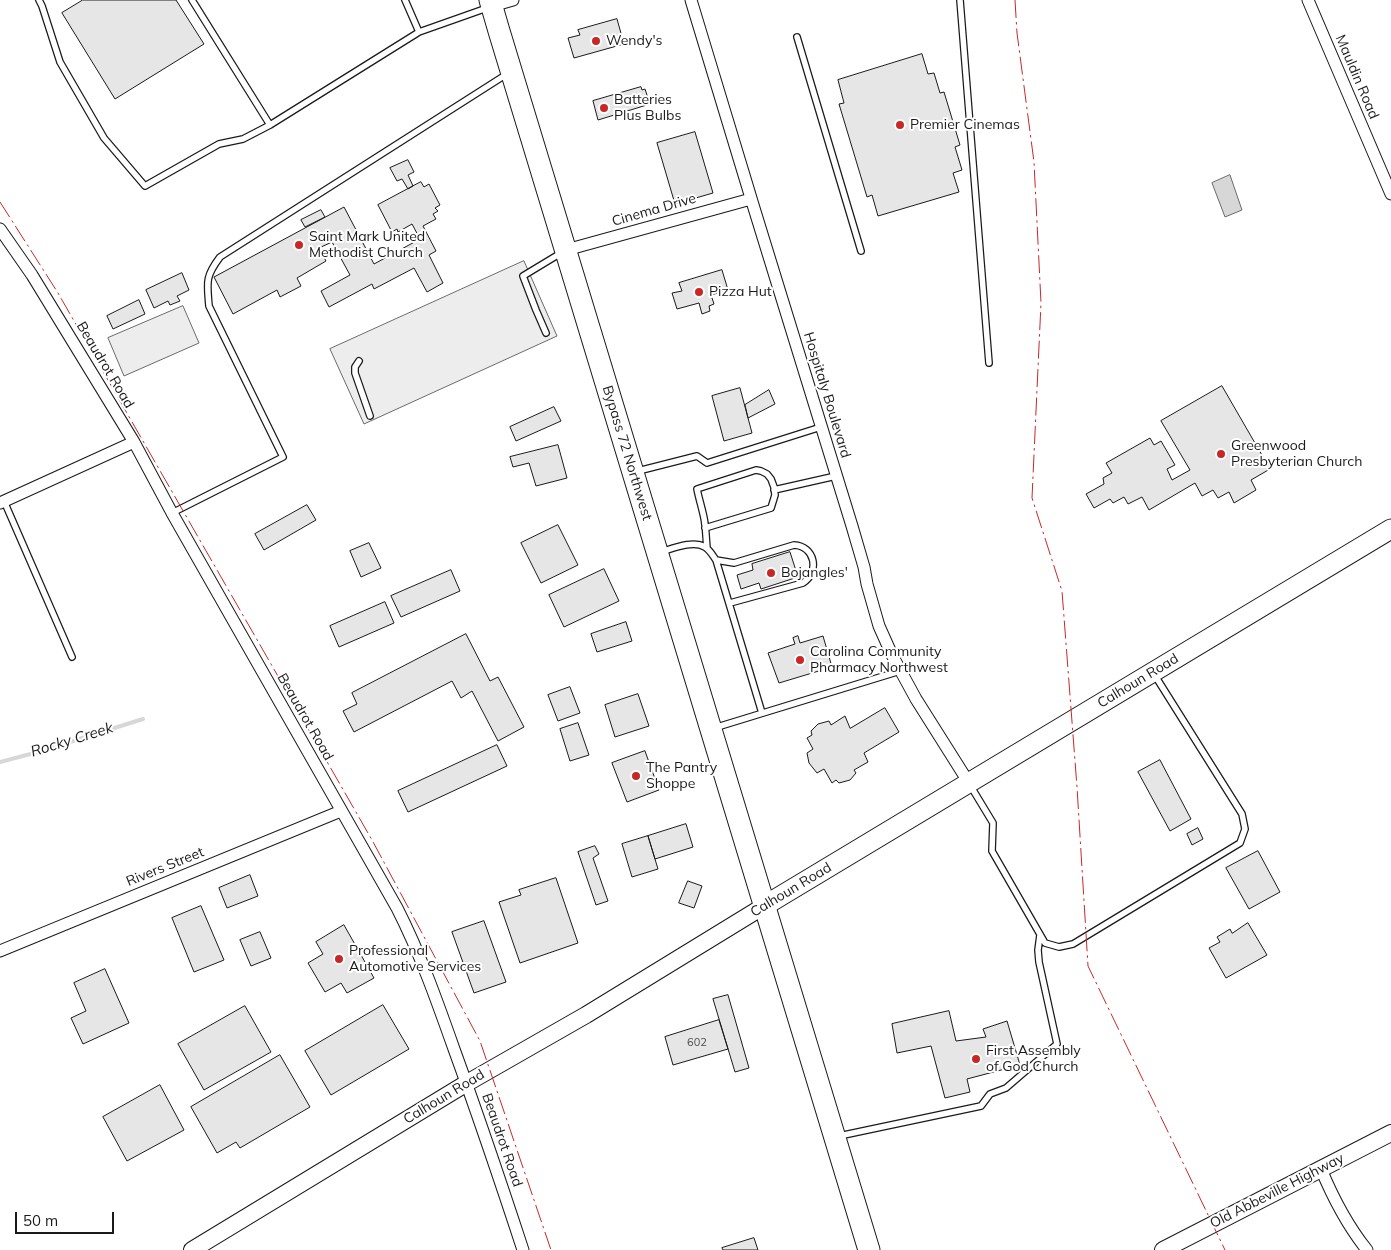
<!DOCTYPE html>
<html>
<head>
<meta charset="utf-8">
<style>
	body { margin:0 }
	#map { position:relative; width:1391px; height:1250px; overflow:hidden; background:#fff; font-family:Mulish,sans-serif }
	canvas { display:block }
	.scale { position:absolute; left:15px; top:1212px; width:99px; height:22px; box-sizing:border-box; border:2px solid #1a1a1a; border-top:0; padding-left:6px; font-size:15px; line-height:18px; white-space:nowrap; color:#1a1a1a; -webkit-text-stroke:4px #fff; paint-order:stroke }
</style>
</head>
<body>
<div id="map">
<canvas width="1391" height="1250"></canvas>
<div class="scale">50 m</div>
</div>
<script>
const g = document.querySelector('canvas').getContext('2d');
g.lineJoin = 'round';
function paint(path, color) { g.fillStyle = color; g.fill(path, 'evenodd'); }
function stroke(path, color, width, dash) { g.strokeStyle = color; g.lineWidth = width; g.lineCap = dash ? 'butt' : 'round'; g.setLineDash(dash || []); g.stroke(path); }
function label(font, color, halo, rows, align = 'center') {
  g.font = font + ' Mulish,sans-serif'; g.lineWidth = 4; g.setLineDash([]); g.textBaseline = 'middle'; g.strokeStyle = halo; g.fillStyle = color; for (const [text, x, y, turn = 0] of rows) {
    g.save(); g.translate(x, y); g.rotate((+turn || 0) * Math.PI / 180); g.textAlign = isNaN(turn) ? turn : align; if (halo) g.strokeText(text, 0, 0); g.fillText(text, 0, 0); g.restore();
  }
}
const built = new Path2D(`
	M524,261L557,336L364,424L330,349Z
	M183,306L199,343L124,376L108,338Z`);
const water = new Path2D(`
	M1230,175L1242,210L1225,217L1212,183Z`);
const stream = new Path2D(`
	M0,762L38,752L143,719`);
const building = new Path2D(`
	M83,0H176L204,44L115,99L62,13Z
	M617,19L624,44L574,58L568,38L580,35L578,30Z
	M922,54L928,74L934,73L940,93L944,92L960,145L955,147L962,170L953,173L959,192L878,216L872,195L867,197L839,104L844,103L838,80Z
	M641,87L642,90L645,89L650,104L598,120L593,101Z
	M695,132L713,193L675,204L657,143Z
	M408,160L414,172L408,175L413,186L408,189L402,179L397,181L390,168Z
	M421,182L424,187L429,184L440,205L435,208L438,211L433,214L436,219L423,226L436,251L429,255L443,283L427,292L414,268L374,289L372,284L329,307L321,291L350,275L332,242L319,248L326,261L297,278L301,286L280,297L277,290L233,314L214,277L344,207L374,264L420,239L412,224L398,232L397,229L392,232L378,205Z
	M321,210L325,217L305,227L301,220Z
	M722,270L728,290L711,295L714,304L709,306L710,311L702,314L699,303L677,309L672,293L682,291L679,283Z
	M182,273L189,290L177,296L180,301L170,305L168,301L154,308L146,290Z
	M139,300L145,314L113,329L107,316Z
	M1222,386L1270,469L1251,480L1256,490L1234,503L1229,492L1218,498L1213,490L1202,496L1195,483L1149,510L1142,497L1128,504L1124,497L1113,503L1110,499L1094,508L1086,494L1104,484L1103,478L1112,473L1106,463L1150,438L1154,445L1161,441L1175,465L1167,469L1172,480L1190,470L1161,421Z
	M740,388L752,433L724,441L712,396Z
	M769,390L775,404L748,418L745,405Z
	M554,407L561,421L516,441L510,427Z
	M558,445L567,478L536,486L529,463L513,467L510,457Z
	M307,505L316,520L264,550L255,534Z
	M558,525L578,565L541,583L521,543Z
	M369,543L381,568L361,577L350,551Z
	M790,552L798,577L761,589L759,583L741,589L737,575L753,570L752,564Z
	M604,569L619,601L564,627L549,595Z
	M451,570L460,591L401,617L391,596Z
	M385,602L394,623L339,647L330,626Z
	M626,622L632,641L597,652L591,634Z
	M466,634L490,681L498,677L524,727L498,741L472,691L461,698L452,681L354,732L343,711L357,704L352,693Z
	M798,636L800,643L823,636L832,667L779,683L768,653L795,644L793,638Z
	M570,687L580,713L558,721L548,695Z
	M638,694L649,726L615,737L605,705Z
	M885,708L899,732L864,753L868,762L854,770L856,773L850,780L839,783L836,780L832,783L824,769L817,773L809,763L807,753L813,749L807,738L812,735L811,731L818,724L829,721L831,725L845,716L850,728Z
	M578,723L589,755L570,761L560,729Z
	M497,745L507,766L408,812L398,791Z
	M645,751L659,790L627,802L612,763Z
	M1160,760L1191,819L1170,831L1138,772Z
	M686,824L693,847L655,859L648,836Z
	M1198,828L1203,839L1192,845L1187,834Z
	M648,836L658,869L632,877L622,844Z
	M595,846L599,854L593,858L608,901L596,905L578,852Z
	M1258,851L1280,892L1249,909L1226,868Z
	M250,875L258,896L227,908L219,888Z
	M556,878L578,943L520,963L499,902L521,895L519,890Z
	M688,881L702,886L694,908L679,903Z
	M201,906L224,960L194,972L172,918Z
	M484,921L506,982L474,993L452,932Z
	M1248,923L1267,955L1226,978L1209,948L1220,942L1217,937L1230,929L1232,933Z
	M344,925L374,978L347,993L341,983L325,992L308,963L323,954L316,942Z
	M260,932L271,958L251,966L240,940Z
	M105,969L129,1023L83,1044L71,1018L86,1011L74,983Z
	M728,995L749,1068L735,1072L713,999Z
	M383,1005L409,1049L331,1095L305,1051Z
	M245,1006L271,1052L204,1090L178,1044Z
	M949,1011L956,1041L986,1037L983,1029L1007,1021L1020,1065L967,1079L970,1092L945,1098L931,1046L897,1053L892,1024Z
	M719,1020L728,1049L673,1065L665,1037Z
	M280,1055L310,1107L240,1148L236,1142L217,1153L191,1107Z
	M160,1085L184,1130L127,1161L103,1117Z
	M754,1238L758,1250H723L722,1248Z`);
const lane = new Path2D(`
	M39,0L42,6L60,62L104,138L145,186L219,144L243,139L270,125L192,0
	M405,0L419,32
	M960,0L989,363
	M797,37L861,251
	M270,125L419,32L487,8
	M546,333L536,310L523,276L561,253
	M359,361L355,367V373L370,416
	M638,471L697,456L707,463L821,427
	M774,490L836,476
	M4,501L72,657
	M172,513L283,457L209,306C207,282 205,277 220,257L507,74
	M705,528L771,508L775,495L774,487L771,479L767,474L761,471L756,470L697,489C699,499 702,508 704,518C706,528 706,538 707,548
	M661,552C674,548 693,540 705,547C710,550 713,556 716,560L762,713
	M716,560L734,563L794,545C815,546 820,572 803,583L730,603
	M714,728L900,671
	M970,785L993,823L992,851L1045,943L1059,947L1073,944L1240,843L1245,829L1242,814L1154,674
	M839,1136L981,1106L990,1094L1006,1088L1057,1044L1039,962L1038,950L1040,935`);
const street = new Path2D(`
	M691,0L754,208L852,526L864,567L867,584L879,626L892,655L916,699L969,783
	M1308,0L1391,194
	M492,6L513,0
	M0,229L32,275L134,442L172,513L397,908C420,953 437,1001 454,1049C478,1115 501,1183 523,1250
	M566,250L751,199
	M0,503L134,442
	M0,951L341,811
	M1321,1169C1333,1198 1347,1225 1367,1250`);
const secondary = new Path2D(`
	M192,1250L467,1083L586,1015L764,906
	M1163,1250L1391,1133`);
const primary = new Path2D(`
	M764,906L1391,529`);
const highway = new Path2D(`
	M490,0L499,31L869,1250`);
const power = new Path2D(`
	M1015,0L1017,33L1034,162L1041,303L1032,498L1062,591L1077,787L1088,966L1225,1250
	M0,202L58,293L372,840L480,1041L551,1250`);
const markers = [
	[596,41,5,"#c62828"],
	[604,108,5,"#c62828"],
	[900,125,5,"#c62828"],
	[299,245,5,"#c62828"],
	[699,292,5,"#c62828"],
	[1221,454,5,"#c62828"],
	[771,573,5,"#c62828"],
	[800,660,5,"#c62828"],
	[636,776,5,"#c62828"],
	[339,959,5,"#c62828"],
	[976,1059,5,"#c62828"]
];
const numberNames = [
	["602",697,1043]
];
const poiNames = [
	["Wendy's",606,41],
	["Batteries",614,100],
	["Plus Bulbs",614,116],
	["Premier Cinemas",910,125],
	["Saint Mark United",309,237],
	["Methodist Church",309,253],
	["Pizza Hut",709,292],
	["Greenwood",1231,446],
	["Presbyterian Church",1231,462],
	["Bojangles'",781,573],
	["Carolina Community",810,652],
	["Pharmacy Northwest",810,668],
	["The Pantry",646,768],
	["Shoppe",646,784],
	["Professional",349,951],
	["Automotive Services",349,967],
	["First Assembly",986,1051],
	["of God Church",986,1067]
];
const streetNames = [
	["Mauldin Road",1357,77,67],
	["Cinema Drive",654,210,-16],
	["Beaudrot Road",105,365,59],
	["Hospitaly Boulevard",827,395,73],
	["Bypass 72 Northwest",627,453,73],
	["Calhoun Road",1138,681,-31],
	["Beaudrot Road",305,717,60],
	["Rivers Street",165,867,-22],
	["Calhoun Road",791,890,-31],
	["Calhoun Road",444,1097,-31],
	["Beaudrot Road",502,1140,71],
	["Old Abbeville Highway",1277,1191,-27]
];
const waterNames = [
	["Rocky Creek",72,740,-17]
];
paint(built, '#ededed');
stroke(built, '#6a6a6a', 1);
paint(water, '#d7d7d7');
stroke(water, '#6a6a6a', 1);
stroke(stream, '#d7d7d7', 4);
paint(building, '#e6e6e6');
stroke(building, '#1a1a1a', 1);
stroke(lane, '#1a1a1a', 8);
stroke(street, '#1a1a1a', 13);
stroke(secondary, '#1a1a1a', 18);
stroke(primary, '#1a1a1a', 21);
stroke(highway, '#1a1a1a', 23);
stroke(lane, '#fff', 5.5);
stroke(street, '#fff', 11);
stroke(secondary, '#fff', 16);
stroke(primary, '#fff', 19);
stroke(highway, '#fff', 21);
stroke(power, '#c62828', 1, [18, 4, 2.5, 4]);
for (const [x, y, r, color] of markers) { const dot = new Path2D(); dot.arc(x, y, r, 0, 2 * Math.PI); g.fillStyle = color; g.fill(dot); stroke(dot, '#fff', 2); }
label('11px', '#4d4d4d', null, numberNames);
label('14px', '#1a1a1a', '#fff', poiNames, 'left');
label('14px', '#1a1a1a', '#fff', streetNames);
label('italic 15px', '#1a1a1a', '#fff', waterNames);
</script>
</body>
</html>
